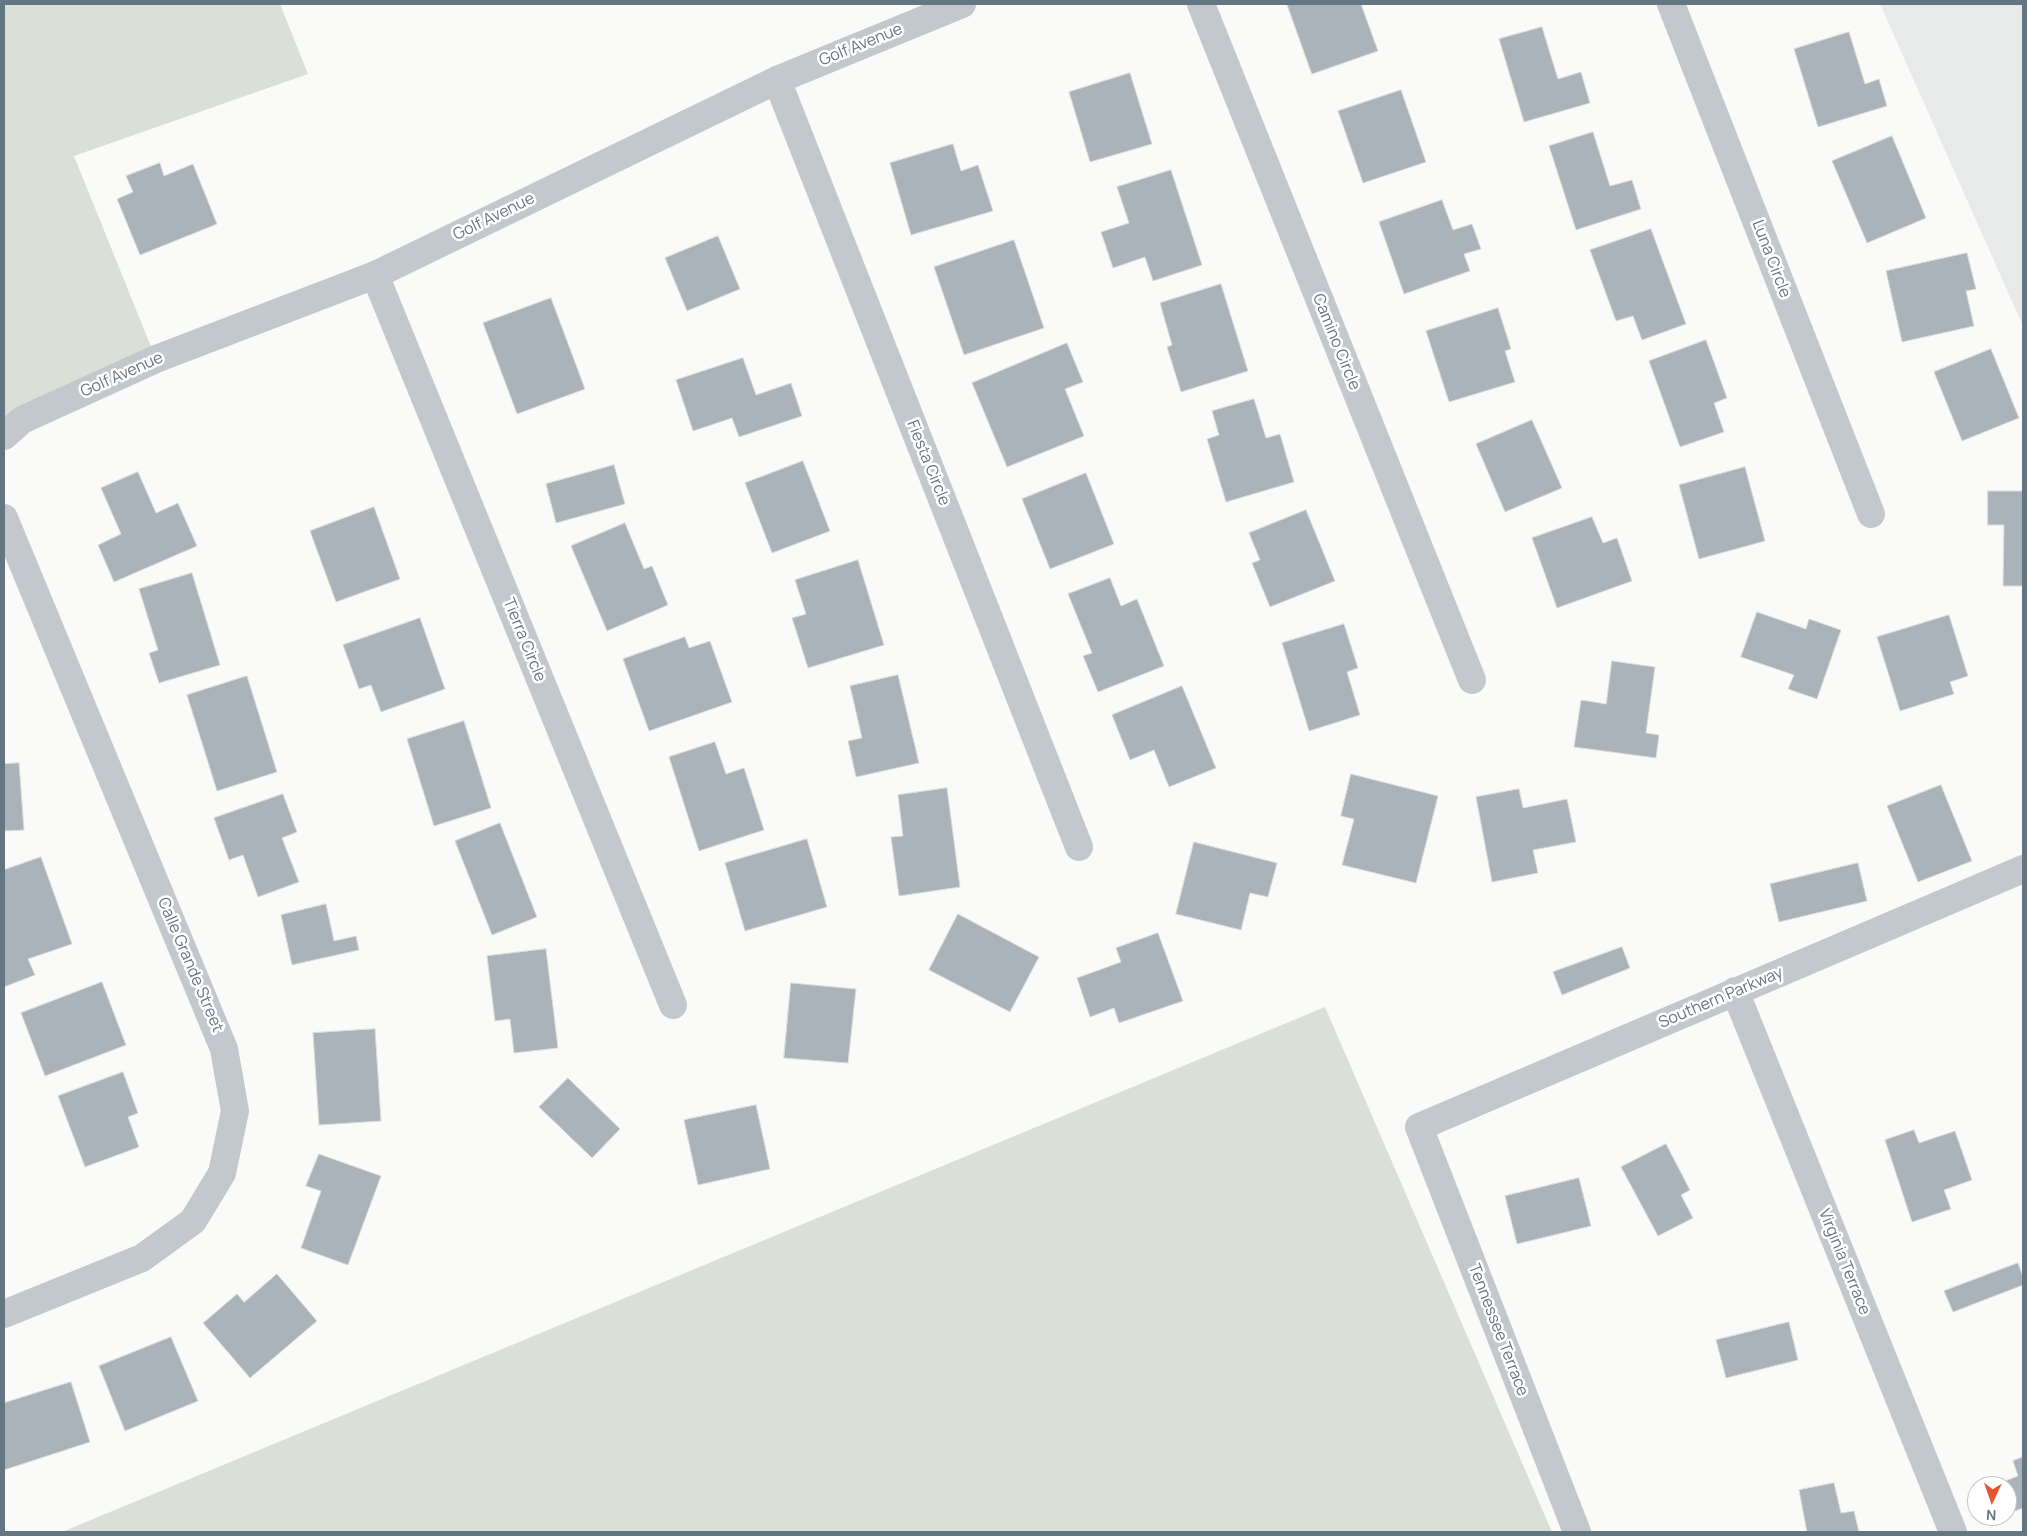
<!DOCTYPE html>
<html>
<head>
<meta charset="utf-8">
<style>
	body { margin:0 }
	#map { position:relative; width:2027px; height:1536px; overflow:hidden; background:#fafaf8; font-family:Manrope,sans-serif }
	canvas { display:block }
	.frame { position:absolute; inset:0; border:5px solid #657683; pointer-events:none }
	.north { position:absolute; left:1967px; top:1476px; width:50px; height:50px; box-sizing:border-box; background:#fff; border:1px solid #c1c8cd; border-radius:50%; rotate:183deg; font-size:14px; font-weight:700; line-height:20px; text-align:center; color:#657683 }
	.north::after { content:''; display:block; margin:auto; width:18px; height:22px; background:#e4572e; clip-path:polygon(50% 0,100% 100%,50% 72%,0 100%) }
</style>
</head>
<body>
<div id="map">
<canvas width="2027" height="1536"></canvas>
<div class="frame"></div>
<div class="north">N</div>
</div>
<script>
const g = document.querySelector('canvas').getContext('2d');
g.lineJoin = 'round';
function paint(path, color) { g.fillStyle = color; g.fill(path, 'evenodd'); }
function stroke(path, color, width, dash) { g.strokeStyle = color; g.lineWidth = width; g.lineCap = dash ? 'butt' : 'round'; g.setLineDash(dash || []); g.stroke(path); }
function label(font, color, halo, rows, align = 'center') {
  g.font = font + ' Manrope,sans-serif'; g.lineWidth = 5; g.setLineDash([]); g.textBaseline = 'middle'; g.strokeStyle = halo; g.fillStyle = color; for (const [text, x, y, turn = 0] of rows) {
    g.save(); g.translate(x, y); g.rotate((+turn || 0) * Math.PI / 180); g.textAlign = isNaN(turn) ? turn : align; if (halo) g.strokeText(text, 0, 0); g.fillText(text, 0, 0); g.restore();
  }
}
const built = new Path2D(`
	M1880,4H2023V326Z`);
const green = new Path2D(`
	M4,4H280L308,74L74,156L156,359L4,428Z
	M1325,1007L1552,1532H62Z`);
const building = new Path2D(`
	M1287,4H1361L1378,51L1312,74Z
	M1542,27L1558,79L1581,72L1590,103L1524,122L1499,39Z
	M1849,32L1865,84L1879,79L1887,106L1818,127L1794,49Z
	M1130,73L1152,144L1090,162L1069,92Z
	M1401,90L1426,162L1363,183L1338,111Z
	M1593,132L1610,186L1632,180L1641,209L1576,230L1549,146Z
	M1892,136L1926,218L1867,243L1832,161Z
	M953,144L961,171L978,165L993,211L911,235L890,163Z
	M160,163L164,176L193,164L217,224L140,255L117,199L133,192L126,176Z
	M1171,170L1202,265L1153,281L1145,257L1113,268L1101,232L1129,223L1117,187Z
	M1442,200L1453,230L1472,224L1481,249L1464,254L1470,271L1404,294L1379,222Z
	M1651,229L1686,324L1642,340L1633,316L1616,321L1590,250Z
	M718,236L740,289L687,311L665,258Z
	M1014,240L1044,328L964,355L934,267Z
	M1967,253L1976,289L1966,291L1974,326L1902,342L1886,271Z
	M1221,284L1248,371L1181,392L1167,347L1172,345L1160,303Z
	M551,298L585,389L517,414L483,323Z
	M1498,308L1511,349L1505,351L1515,382L1449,402L1426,331Z
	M1706,340L1727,398L1714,403L1724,432L1680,447L1649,361Z
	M1067,343L1083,382L1065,389L1084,436L1007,467L972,383Z
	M1991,349L2019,418L1962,441L1934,372Z
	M743,358L756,395L791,383L802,416L739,437L732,418L693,431L676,380Z
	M1254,399L1266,438L1280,434L1294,482L1226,502L1207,439L1219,435L1212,411Z
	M1532,420L1562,488L1505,512L1476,444Z
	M803,461L830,531L772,553L745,483Z
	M614,465L625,504L556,523L546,484Z
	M1745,467L1765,541L1699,559L1679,485Z
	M138,472L156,513L178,503L197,546L114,582L98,545L121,534L101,488Z
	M1086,473L1114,544L1050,569L1022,499Z
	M1988,491H2023V586H2003L2004,525H1988Z
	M374,507L400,579L336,602L310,531Z
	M1306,510L1335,581L1270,607L1252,563L1260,560L1249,533Z
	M1592,517L1603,543L1617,538L1632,581L1557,608L1532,538Z
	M625,523L644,569L652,566L668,605L607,631L571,546Z
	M858,560L884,645L808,668L792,618L806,614L795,580Z
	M192,573L220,665L159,683L149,653L158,650L139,589Z
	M1110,578L1121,606L1137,599L1164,666L1098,692L1083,656L1092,653L1068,594Z
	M1757,612L1806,629L1809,619L1841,630L1817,699L1788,689L1794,675L1741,657Z
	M1949,615L1968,676L1950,682L1954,694L1900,711L1877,637Z
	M420,618L445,689L381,712L371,685L359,689L343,645Z
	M1344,624L1358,668L1347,672L1360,715L1309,731L1282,643Z
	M685,637L689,648L710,641L732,702L649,731L623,659Z
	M1612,661L1655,667L1646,733L1659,735L1656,758L1574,747L1581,700L1606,704Z
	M898,675L919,763L856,777L848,741L862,738L850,686Z
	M247,676L277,772L217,791L187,695Z
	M1182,686L1216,768L1169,787L1154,750L1130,760L1112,715Z
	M464,721L491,808L434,826L407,739Z
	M715,742L726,774L744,768L764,830L699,851L669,757Z
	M19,763L24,830L4,831V764Z
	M1351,774L1438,796L1416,883L1342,865L1354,819L1341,816Z
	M1941,785L1972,861L1918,882L1887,806Z
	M947,788L960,887L899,896L891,837L903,836L898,795Z
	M1519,789L1523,808L1567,799L1576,842L1533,850L1538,873L1492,882L1476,797Z
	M283,794L297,832L282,838L299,882L258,897L243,855L229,860L214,818Z
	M500,823L537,917L492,935L455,841Z
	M807,839L827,907L745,931L725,863Z
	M1194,842L1277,863L1268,897L1250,893L1241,930L1176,914Z
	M41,857L72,944L28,959L35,975L4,987V870Z
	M1858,863L1867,901L1779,922L1770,884Z
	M326,904L334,941L356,936L359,950L292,965L281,915Z
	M958,914L1039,957L1010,1012L929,970Z
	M1158,933L1183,1001L1119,1023L1114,1008L1090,1017L1077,978L1121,962L1116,948Z
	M1622,947L1630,968L1562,995L1553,972Z
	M546,949L558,1048L514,1053L510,1019L495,1021L487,956Z
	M102,982L126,1045L45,1076L21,1013Z
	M791,983L856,989L848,1063L784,1058Z
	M375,1029L381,1121L319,1125L313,1033Z
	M123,1072L138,1113L128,1117L139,1147L85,1167L58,1096Z
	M568,1078L620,1129L592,1158L539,1107Z
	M756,1105L770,1169L698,1185L684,1120Z
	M1914,1130L1919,1143L1955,1131L1972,1180L1944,1190L1951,1209L1912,1222L1885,1140Z
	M1666,1144L1690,1190L1681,1195L1693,1218L1658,1236L1621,1167Z
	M319,1154L381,1176L348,1265L301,1248L321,1191L306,1186Z
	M1579,1178L1591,1226L1517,1244L1505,1196Z
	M2018,1263L2023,1277V1285L1953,1312L1944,1291Z
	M277,1274L317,1321L250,1378L203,1323L237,1294L244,1302Z
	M1789,1322L1798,1360L1726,1378L1716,1340Z
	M171,1337L198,1401L125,1431L99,1366Z
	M71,1382L90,1442L4,1470V1403Z
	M2023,1457V1508L2012,1512L2007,1500V1486H2002L2000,1483L2018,1476L2013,1461Z
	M1834,1483L1841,1513L1854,1511L1859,1532H1807L1799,1490Z`);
const minor = new Path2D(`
	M1201,4L1472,680
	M1671,4L1871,514
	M777,80L1079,847
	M375,275L673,1005
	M1735,991L1953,1532
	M1577,1532L1419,1127L2023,869`);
const tertiary = new Path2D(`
	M4,436L22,420L156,359L375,275L777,80L962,4
	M4,518L224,1049L235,1111L222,1173L193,1221L142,1258L4,1314`);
const streetNames = [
	["Golf Avenue",861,45,-22],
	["Golf Avenue",494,217,-26],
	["Luna Circle",1771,259,69],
	["Camino Circle",1336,342,68],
	["Golf Avenue",122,375,-24],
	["Fiesta Circle",928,463,68],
	["Tierra Circle",524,640,68],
	["Calle Grande Street",190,965,67],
	["Southern Parkway",1721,998,-23],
	["Virginia Terrace",1844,1262,68],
	["Tennessee Terrace",1498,1330,69]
];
paint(built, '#e8e9e9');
paint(green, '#dadfd7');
paint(building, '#aab3b9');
stroke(building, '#dcdcda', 1);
stroke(minor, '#c3c8cc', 28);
stroke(tertiary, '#c3c8cc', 28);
label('16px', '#657683', '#fff', streetNames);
</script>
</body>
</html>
